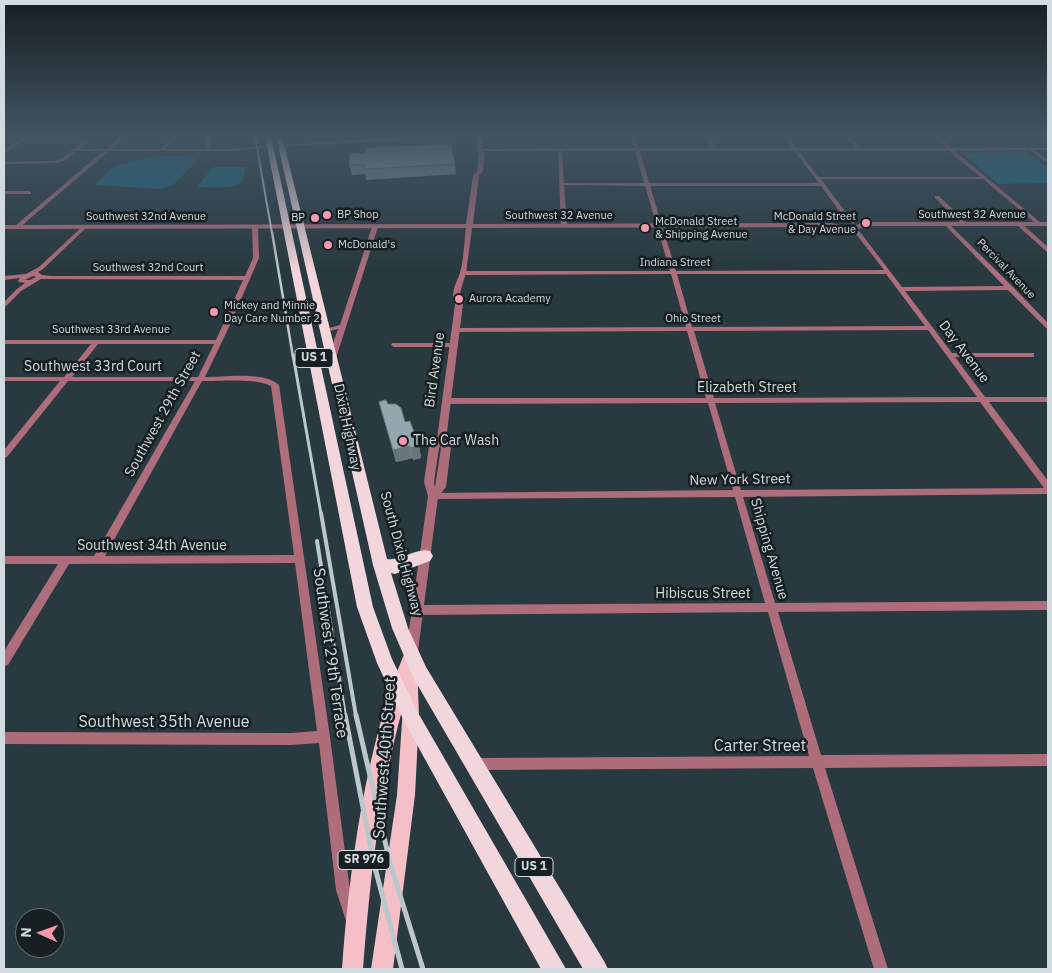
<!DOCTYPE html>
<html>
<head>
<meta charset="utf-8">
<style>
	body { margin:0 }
	#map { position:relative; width:1052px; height:973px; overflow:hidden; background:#28393f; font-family:"IBM Plex Sans",sans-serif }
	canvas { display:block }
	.frame { position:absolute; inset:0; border:5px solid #d2dce0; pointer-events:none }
	.north { position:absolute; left:15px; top:908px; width:50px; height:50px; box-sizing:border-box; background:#171f22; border:1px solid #626b6e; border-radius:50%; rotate:272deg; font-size:14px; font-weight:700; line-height:20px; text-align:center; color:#d2dce0 }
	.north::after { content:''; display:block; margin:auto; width:18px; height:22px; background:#f39aac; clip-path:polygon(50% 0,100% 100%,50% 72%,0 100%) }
</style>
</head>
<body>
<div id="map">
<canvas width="1052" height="973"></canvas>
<div class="frame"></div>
<div class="north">N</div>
</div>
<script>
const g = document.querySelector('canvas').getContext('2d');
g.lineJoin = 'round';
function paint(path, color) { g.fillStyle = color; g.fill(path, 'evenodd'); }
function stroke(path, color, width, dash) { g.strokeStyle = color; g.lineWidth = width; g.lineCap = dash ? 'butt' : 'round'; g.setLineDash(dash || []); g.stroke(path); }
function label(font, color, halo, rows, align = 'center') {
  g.font = font + ' "IBM Plex Sans",sans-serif'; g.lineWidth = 5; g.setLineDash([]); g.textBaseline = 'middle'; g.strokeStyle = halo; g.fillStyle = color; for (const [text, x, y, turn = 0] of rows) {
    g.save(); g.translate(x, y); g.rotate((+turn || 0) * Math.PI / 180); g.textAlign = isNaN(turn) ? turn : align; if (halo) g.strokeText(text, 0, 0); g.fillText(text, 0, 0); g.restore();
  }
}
const green = new Path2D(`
	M1026,151L1048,168V183L998,184L962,153Z
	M155,156H190L197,161L173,185L161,189L94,185L115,166Z
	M213,167H246L242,182C230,190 211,187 197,187Z`);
const minor = new Path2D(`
	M121,136H126L112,149H160L173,136H178L165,149H206L207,136H211L210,149H233L270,146L272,147L233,151H109L19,228H15V226L103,151H76L66,160L56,163L4,164V162L55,161L62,158L85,140L26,139L4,154V151L20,139H4V137H80L90,140L80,149H106Z
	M433,136H462L281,147L279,146L281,145Z
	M631,136H635L639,148H712L706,136H710L716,148H792L783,136H787L797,148H856L845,136H850L861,148H946L933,136H938L952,148H1048V150H1035L1048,160V163L1029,150L955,151L1041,223L1042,224L1039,226L983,179H821L847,214L855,221L856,222L853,224L843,216L821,186H650L676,271L884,270L856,234L848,229V227L850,226L860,232L902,287L1004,286L946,226L945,225L948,223L1013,287L1048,323V329L1046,328L1008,290L905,291L952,353H1034V357H955L985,397H1048V402H989L1048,481V494L743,497L775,603L1048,601V610L778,612L821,755L1048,754V766L825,768L888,969H874L813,768L473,770L469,768L467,764L469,760L473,758L809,756L768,612L417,615L413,613L412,610L413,607L417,605L765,603L735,497L433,499L430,498L429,496L430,494L433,493L733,490L708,403L446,404L442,401L446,398H706L687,331L455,332L452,330L455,328L686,327L671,274L463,275L460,273L463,271H670L645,186L564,185L567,226L564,228L561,226L558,151H480L478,150L480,149L634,148ZM562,151H635L644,183H564ZM640,151H794L819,183H649ZM799,151H949L980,177H818ZM677,274H886L925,326L692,327ZM928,330L977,397L714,398L694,331ZM980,402L1044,488L741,490L715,403Z
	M29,191L31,192V194H4V191Z
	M935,196H939L968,224V226H964L935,198Z
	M1017,223H1021L1048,247V252L1046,251L1017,225Z
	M84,225L87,227L86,228L43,269L38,272L42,275L51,276H245L253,258L252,227L255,225L258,227L259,258L229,327L205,377C224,377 265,371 279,385L330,737L350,890L358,916L356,921L351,923L346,921L336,890L319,743L291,745L4,744V732L291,733L317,731L295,563L69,564L8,665L4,666V651L58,564H4V556H94L195,381H68L7,457L4,458V450L60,381H4V377H64L91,344H4V340H216L243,280L41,279L21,291L6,306L4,307V302L17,289L25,283L19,282L18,281L20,278L4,280V276L26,274L39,267ZM33,276L36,277L30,280H25ZM98,344H214L198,377H72ZM202,381C221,381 256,378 271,386L294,555L105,556Z
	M375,225L378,227L336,358L332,360H329L328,358L338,329L325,332L322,330L340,325L372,227Z
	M392,343H453L456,345L453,347H394L391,345Z`);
const tertiary = new Path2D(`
	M478,136H483V150L485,152L483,171L479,175L473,224L831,223C841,225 855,229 862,222H1048V226H870L852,230L831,227L472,228L466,273L461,289L460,297L463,304L446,440L451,447L446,487L438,497L418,651L416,655L412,657L408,655L406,651L428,496L424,482L429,446L437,439L455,304C450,292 456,284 460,273C464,259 464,242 466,228L4,229V225L466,224L473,175L477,171L479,152L477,150ZM440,446L441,448L435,487L434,482L439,448Z`);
const primary = new Path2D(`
	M411,650L417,652L419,657L417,661L419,717L415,795L393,969H371L397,795L403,707C379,793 370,881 363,969H342C349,870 366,743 405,652Z`);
const trunk = new Path2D(`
	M265,136H271L373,607L392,659L417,711L566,969H541L405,723L377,663L357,607Z
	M276,136H282L387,559C402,561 417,547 430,551L433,556L430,561L395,574L391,573L408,628L426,667L604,961L608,969H583L414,679L392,628L373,565Z`);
const railFar4 = new Path2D(`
	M255,136L272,233`);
const railFar3 = new Path2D(`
	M272,232L293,357`);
const railFar2 = new Path2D(`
	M293,355L321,514`);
const railFar1 = new Path2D(`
	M321,513L356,716
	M317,541L345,716`);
const rail = new Path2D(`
	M345,715L374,864L402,969
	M356,715L390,863L423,969`);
const wall = new Path2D(`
	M350,153L455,164L456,174L366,180L365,174L352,175L349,165Z
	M379,402L388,404L419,446L421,458L413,460V458L396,462Z`);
const shadedWall = new Path2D(`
	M410,446L413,458L396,462L393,450Z
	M419,446L421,458L413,460L410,448Z`);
const building = new Path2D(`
	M451,144L455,164L364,169L365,164L349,165L350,153H365L366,148Z
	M386,400L388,404H396L401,408L405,422L410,421L419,446L410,448V446L393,450L379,402Z`);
const markers = [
	[327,215,5,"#f39aac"],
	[315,218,5,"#f39aac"],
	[866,223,5,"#f39aac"],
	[645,228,5,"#f39aac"],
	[328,245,5,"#f39aac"],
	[459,299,5,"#f39aac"],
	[214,312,5,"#f39aac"],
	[403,441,5,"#f39aac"]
];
const farPoinames = [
	["BP Shop",337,215],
	["McDonald Street",856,217,"right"],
	["& Day Avenue",856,230,"right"],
	["BP",305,218,"right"],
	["McDonald Street",655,222],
	["& Shipping Avenue",655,235],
	["McDonald's",338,245],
	["Aurora Academy",469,299],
	["Mickey and Minnie",224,306],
	["Day Care Number 2",224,319]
];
const farStreetnames = [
	["Southwest 32 Avenue",972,215],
	["Southwest 32 Avenue",559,216],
	["Southwest 32nd Avenue",146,217],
	["Indiana Street",675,263],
	["Southwest 32nd Court",148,268],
	["Percival Avenue",1006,269,46],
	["Ohio Street",693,319],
	["Southwest 33rd Avenue",111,330]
];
const shields = [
	[314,358,38],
	[364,860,52],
	[534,867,38]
];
const shieldNames = [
	["US 1",314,358],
	["SR 976",364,860],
	["US 1",534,867]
];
const streetNames = [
	["Day Avenue",964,352,53],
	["Southwest 33rd Court",93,367],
	["Bird Avenue",435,370,-82],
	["Elizabeth Street",747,388],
	["Southwest 29th Street",163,414,-61],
	["Dixie Highway",347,427,78],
	["New York Street",740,480,-1],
	["Southwest 34th Avenue",152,546],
	["Shipping Avenue",769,549,74],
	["South Dixie Highway",401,554,75],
	["Hibiscus Street",703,594]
];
const poiNames = [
	["The Car Wash",413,441]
];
const nearStreetnames = [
	["Southwest 29th Terrace",330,653,82],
	["Southwest 35th Avenue",164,722],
	["Carter Street",760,746],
	["Southwest 40th Street",385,758,-86]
];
paint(green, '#0f6a84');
paint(minor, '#ae6d7a');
paint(tertiary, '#ae6d7a');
paint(primary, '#f5bfc8');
paint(trunk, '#f2d6db');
stroke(railFar4, '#bcc7cb', 2);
stroke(railFar3, '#bcc7cb', 2.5);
stroke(railFar2, '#bcc7cb', 3);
stroke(railFar1, '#bcc7cb', 4);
stroke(rail, '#bcc7cb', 5);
paint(wall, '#7f9096');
paint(shadedWall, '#68757a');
paint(building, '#94a7af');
stroke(building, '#68757a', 1);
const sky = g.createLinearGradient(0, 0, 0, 272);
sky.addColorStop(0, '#161f23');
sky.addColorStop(0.5, '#425463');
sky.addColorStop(1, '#42546300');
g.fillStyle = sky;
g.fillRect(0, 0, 1052, 272);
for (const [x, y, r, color] of markers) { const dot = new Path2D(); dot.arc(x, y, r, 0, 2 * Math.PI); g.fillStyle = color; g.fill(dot); stroke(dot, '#171f22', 2); }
label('11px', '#d2dce0', '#171f22', farPoinames, 'left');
label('11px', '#d2dce0', '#171f22', farStreetnames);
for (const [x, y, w] of shields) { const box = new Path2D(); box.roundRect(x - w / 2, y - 9.5, w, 19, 4); g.fillStyle = '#171f22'; g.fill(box); stroke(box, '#d2dce0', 1); }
label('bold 12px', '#d2dce0', null, shieldNames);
label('14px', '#d2dce0', '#171f22', streetNames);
label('14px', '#d2dce0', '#171f22', poiNames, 'left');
label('16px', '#d2dce0', '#171f22', nearStreetnames);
</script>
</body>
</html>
